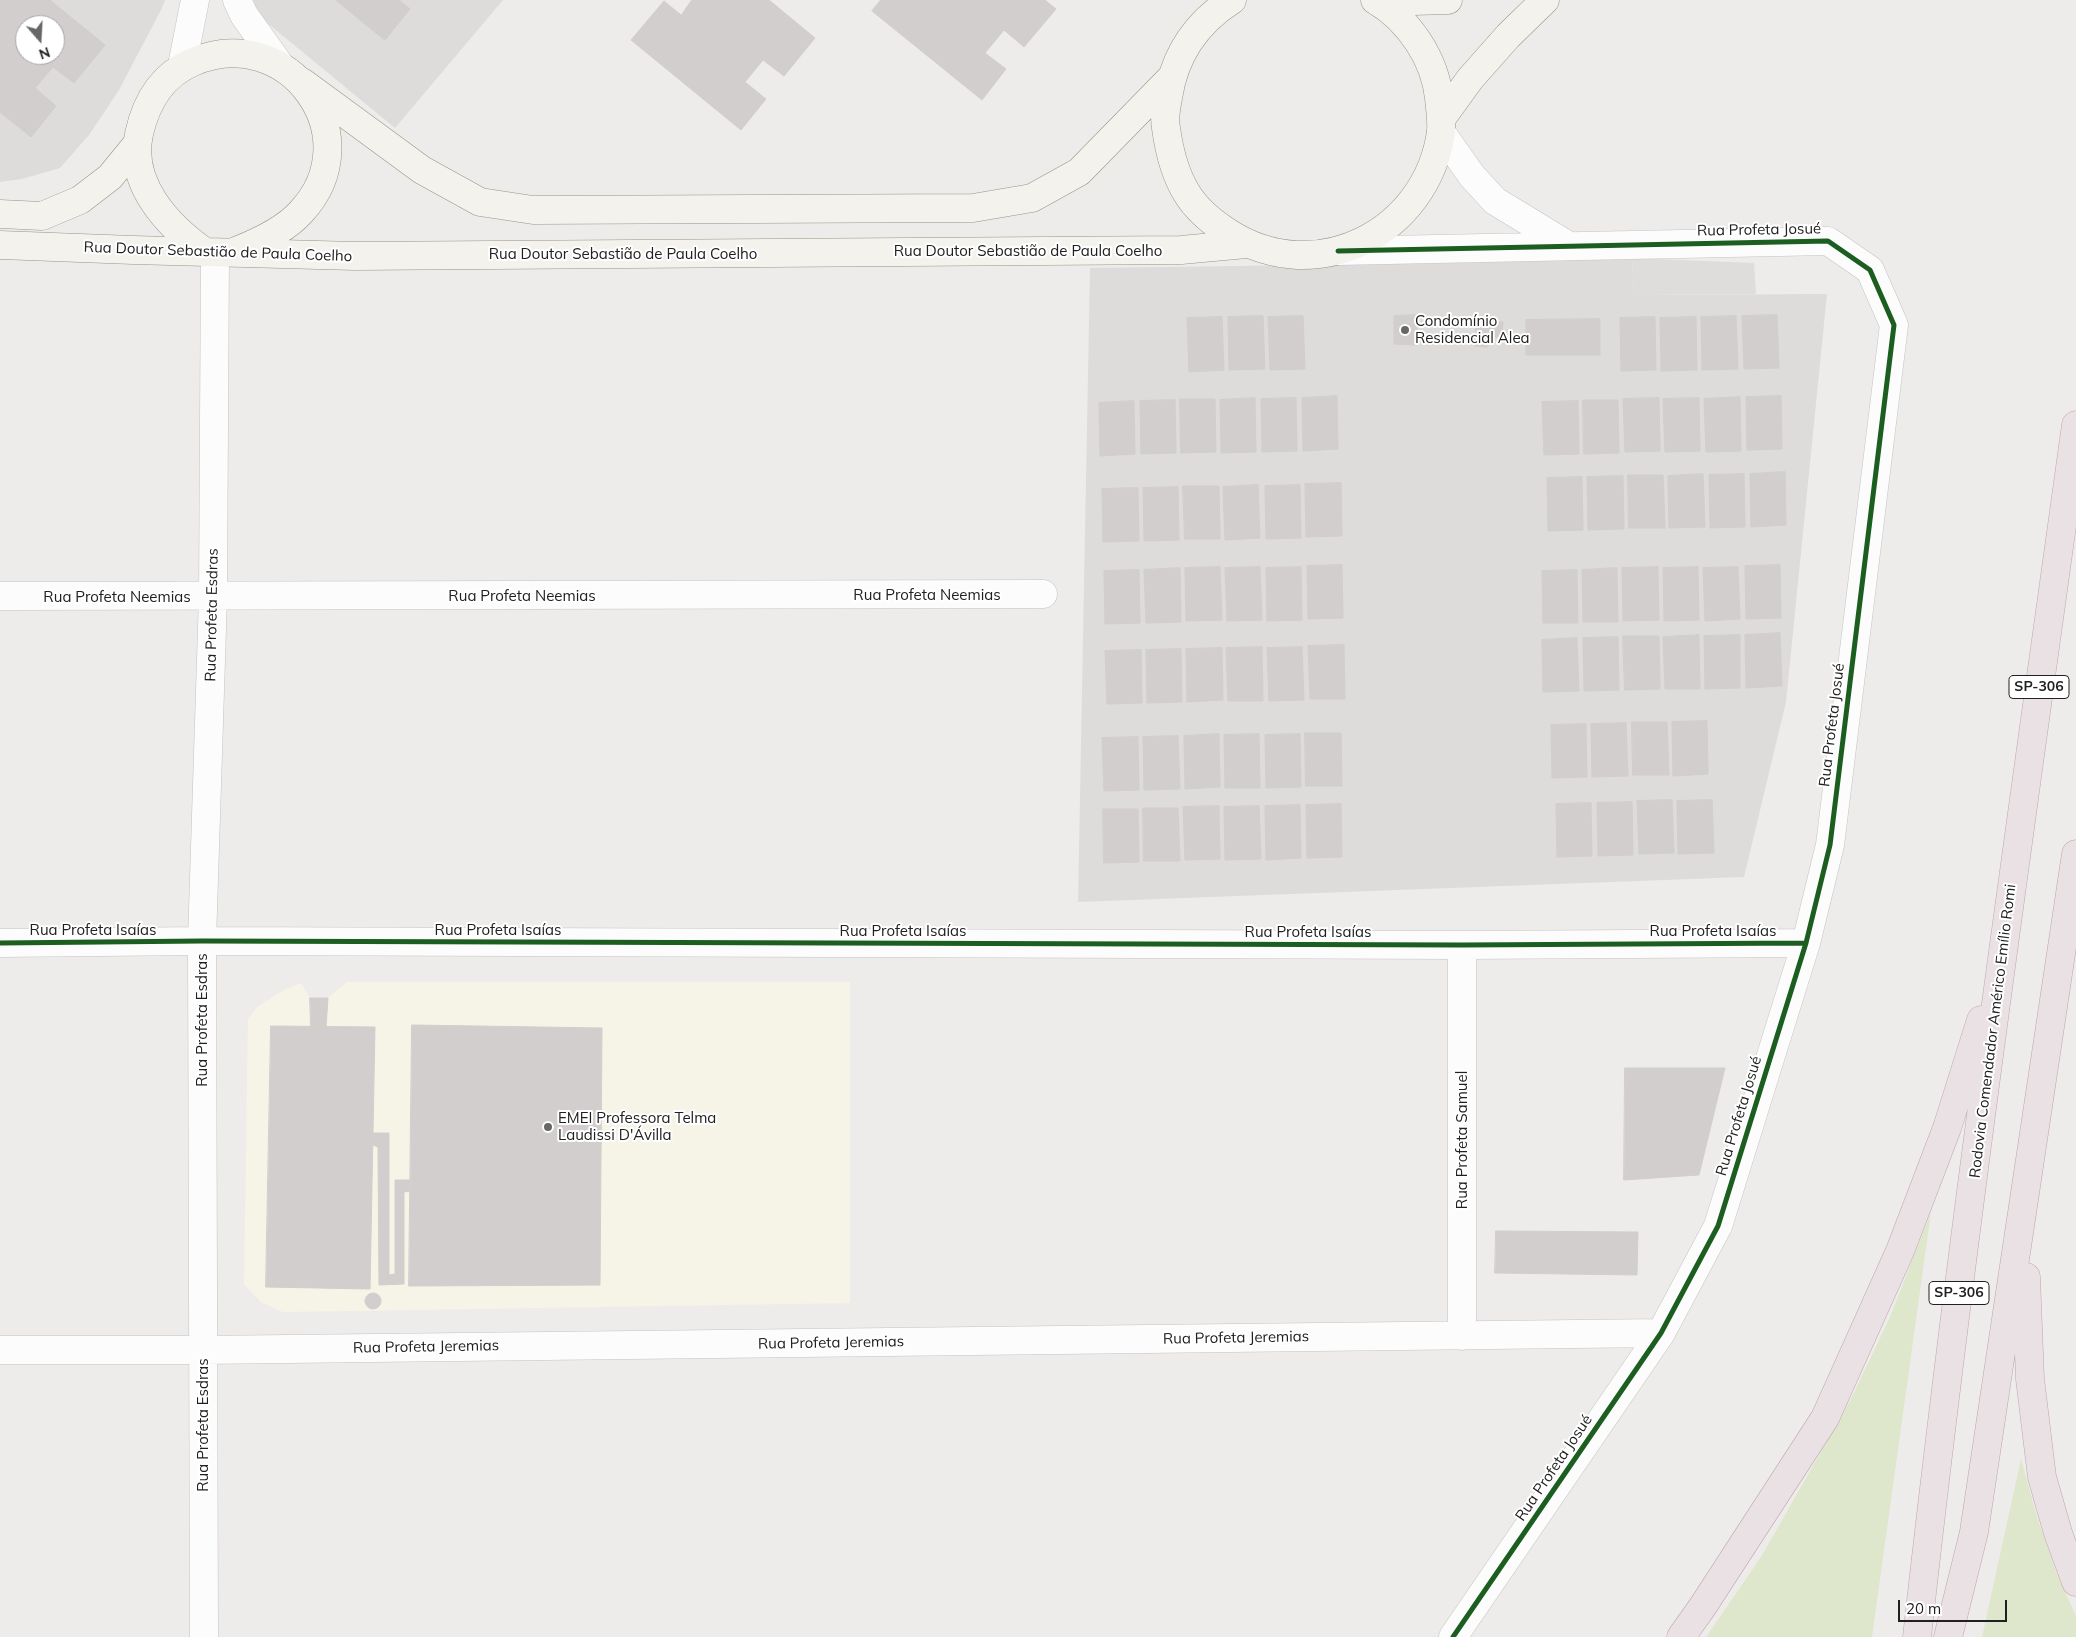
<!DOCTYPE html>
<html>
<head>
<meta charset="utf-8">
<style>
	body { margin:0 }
	#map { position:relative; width:2076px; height:1637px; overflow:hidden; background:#eeecea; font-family:Mulish,sans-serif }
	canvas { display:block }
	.north { position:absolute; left:15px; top:15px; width:50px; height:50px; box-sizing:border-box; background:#fff; border:1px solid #a6a6a6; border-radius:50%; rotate:161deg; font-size:14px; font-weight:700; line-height:20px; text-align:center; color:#202020 }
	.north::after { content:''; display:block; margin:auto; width:18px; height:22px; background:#686767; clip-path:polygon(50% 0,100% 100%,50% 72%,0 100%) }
	.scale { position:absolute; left:1898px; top:1600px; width:109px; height:22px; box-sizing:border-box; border:2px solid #202020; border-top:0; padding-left:6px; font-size:15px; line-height:18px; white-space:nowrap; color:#202020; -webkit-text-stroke:4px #fff; paint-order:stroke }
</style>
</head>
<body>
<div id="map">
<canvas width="2076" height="1637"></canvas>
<div class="north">N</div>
<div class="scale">20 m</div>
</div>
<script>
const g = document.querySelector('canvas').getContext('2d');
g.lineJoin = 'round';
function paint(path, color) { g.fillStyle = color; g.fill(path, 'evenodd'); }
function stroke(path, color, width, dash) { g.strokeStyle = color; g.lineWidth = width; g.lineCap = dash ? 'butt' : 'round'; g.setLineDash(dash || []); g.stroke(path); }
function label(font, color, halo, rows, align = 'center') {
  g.font = font + ' Mulish,sans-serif'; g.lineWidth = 4; g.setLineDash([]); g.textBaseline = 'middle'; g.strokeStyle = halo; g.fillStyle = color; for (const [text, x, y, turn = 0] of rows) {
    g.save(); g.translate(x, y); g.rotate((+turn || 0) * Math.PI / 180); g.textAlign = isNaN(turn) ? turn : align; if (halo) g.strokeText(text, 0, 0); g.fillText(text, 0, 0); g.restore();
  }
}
const residential = new Path2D(`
	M0,0H165L162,8L119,90L89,135L60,168L22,179L0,182ZM25,25H55V55H25Z
	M251,0H503L395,128L260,17Z
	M1632,258L1634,295L1827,294L1786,702L1744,877L1078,902L1090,268L1453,263Z`);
const education = new Path2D(`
	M347,982H850V1303L283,1312L261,1302L244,1284L248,1020L257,1007L284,990L301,983L310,998H328Z`);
const grass = new Path2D(`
	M1931,1212L1872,1637H1706L1761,1557L1851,1399L1890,1317Z
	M2021,1459L2038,1520L2057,1574L2076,1616V1637H1982Z`);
const parking = new Path2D(`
	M1632,258L1754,263L1756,294L1634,295Z`);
const building = new Path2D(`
	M0,0H50L105,45L74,83L53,67L35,88L56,106L31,137L0,112ZM25,25H55V55H25Z
	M336,0H399L410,9L385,40Z
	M692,0H769L815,38L784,76L763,60L745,82L766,99L741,130L631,40L664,1L681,15Z
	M881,0H1045L1056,9L1024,47L1004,30L985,53L1006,69L982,100L872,11Z
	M1417,315V345L1394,344V316Z
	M1777,315L1779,368L1744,369L1742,316Z
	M1263,316L1265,369L1229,370L1228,317Z
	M1303,316L1305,369L1270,370L1268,317Z
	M1736,316L1738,369L1702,370L1701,317Z
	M1222,317L1224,370L1189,372L1187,318Z
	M1655,317L1656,370L1621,371L1620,318Z
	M1696,317L1697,370L1661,371L1660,318Z
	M1600,319V355H1526V320Z
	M1476,321L1503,322L1502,337H1488V347L1475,346Z
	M1337,396L1338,449L1303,451L1302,398Z
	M1781,396L1782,449L1747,450L1746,397Z
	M1740,397L1741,451L1706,452L1704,399Z
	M1255,398L1256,452L1221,453L1220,400Z
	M1296,398L1297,451L1262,452L1261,399Z
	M1659,398L1660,451L1625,452L1623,399Z
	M1699,398L1700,451L1665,452L1663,399Z
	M1180,399H1215L1216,452L1181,453Z
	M1175,400L1176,453L1141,454L1140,401Z
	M1583,400H1618L1619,453L1584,454Z
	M1134,401L1135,454L1100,456L1099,403Z
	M1578,401L1579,454L1544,455L1542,402Z
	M1785,472L1786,525L1751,527L1750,474Z
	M1703,474L1705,527L1669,528L1668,476Z
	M1744,474L1745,527L1710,528L1709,475Z
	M1628,475H1663L1665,528H1629Z
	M1623,476L1624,529L1588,530L1587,477Z
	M1582,477L1583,530L1548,531L1547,478Z
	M1341,483L1342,536L1306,537L1305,484Z
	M1258,485L1260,538L1225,540L1223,487Z
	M1300,485L1301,538L1266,539L1265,486Z
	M1183,486H1219L1220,539H1185Z
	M1178,487L1179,540L1144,541L1143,488Z
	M1138,488L1139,541L1103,542L1102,489Z
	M1342,565L1343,618L1308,619L1307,566Z
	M1780,565L1781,618L1746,619L1745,566Z
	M1220,567L1222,620L1186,621L1185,568Z
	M1260,567L1262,620L1227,621L1225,568Z
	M1301,567L1302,620L1267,621L1266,568Z
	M1658,567L1659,620L1623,621L1622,568Z
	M1698,567L1699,620L1664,621L1663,568Z
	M1738,567L1740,619L1705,621L1703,568Z
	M1180,568L1181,622L1146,623L1144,570Z
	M1617,568L1618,622H1583L1582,570Z
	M1139,570L1140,623L1105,624L1104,571Z
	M1577,570L1578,623H1543L1542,571Z
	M1780,633L1782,686L1746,688L1745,635Z
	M1699,635L1700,689H1665L1663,637Z
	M1740,635V688L1705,689L1704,636Z
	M1623,636H1659L1660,689L1625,690Z
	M1618,637L1619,690L1584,691L1583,638Z
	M1577,638L1579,691L1543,692L1542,640Z
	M1344,645L1345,699H1310L1308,646Z
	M1262,647L1263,701H1228L1226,648Z
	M1302,647L1304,700L1269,701L1267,648Z
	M1222,648L1223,700L1187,702L1186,649Z
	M1181,649L1182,702L1147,703L1146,650Z
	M1141,650L1142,703L1107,704L1105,651Z
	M1707,721L1708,774L1673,776L1672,722Z
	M1632,722H1667L1669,775H1633Z
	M1626,723L1628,776L1592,777L1591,724Z
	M1586,724L1587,777L1552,778L1551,725Z
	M1305,733H1341L1342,786H1306Z
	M1219,734L1220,787L1185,789L1184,736Z
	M1259,734L1260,788H1225L1224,735Z
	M1300,734L1301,787L1266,788L1265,735Z
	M1178,736L1180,789L1144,790L1143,737Z
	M1138,737L1139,790L1104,791L1102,738Z
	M1672,800L1674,853L1639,854L1637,801Z
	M1712,800L1714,853L1678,854L1677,801Z
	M1632,802L1633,855L1598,856L1597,803Z
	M1591,803L1592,856L1557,857L1556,804Z
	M1341,804L1342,857L1307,858L1306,805Z
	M1300,805L1301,858L1266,860L1265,806Z
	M1219,806L1220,859L1185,860L1183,807Z
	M1259,806L1261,859L1225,860L1224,807Z
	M1143,808H1178L1180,861H1144Z
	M1103,809H1138L1139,862L1104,863Z
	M310,998H328L326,1027L311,1026Z
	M412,1025L602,1028L600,1285L409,1286Z
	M271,1026L375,1027L370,1289L266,1287Z
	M1625,1068H1725L1699,1175L1624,1180Z
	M373,1133H389V1275L395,1274V1180H410V1191L404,1192V1284L379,1285L378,1147L373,1145Z
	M1496,1231L1638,1232L1637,1275L1495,1273Z
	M365 1301a8 8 0 1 1 16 0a8 8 0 1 1-16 0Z`);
const street = new Path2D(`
	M237,0L244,15L279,64
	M182,66L195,0
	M1441,132L1472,176L1495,201L1569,246
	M1338,251L1828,241L1870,270L1894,325L1830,845L1806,943L1718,1226L1661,1333L1453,1637
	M0,596L1043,594
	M0,943L202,941L1462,945L1806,943
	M1462,945V1336
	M0,1350H202L1661,1333
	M204,1637L202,941L213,597L215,253`);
const secondary = new Path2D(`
	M1232,0C1196,23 1174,56 1168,98C1166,108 1164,117 1166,128C1169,150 1174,172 1186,192C1196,209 1213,223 1229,233C1317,289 1427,232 1441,132C1442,121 1440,109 1439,98C1435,59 1409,20 1375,0
	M1378,2L1448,0
	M302,82L422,170L480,202L533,210L973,208L1032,198L1079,172L1170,79
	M1441,119L1470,79L1508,36L1545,0
	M0,214L42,216L80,200L110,177L137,144
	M0,245L133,250L355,256L1181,250L1246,244
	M205,252C168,226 128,184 139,134C146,102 162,75 193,62C288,21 372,136 301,212C285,230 259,242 236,251`);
const highway = new Path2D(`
	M2026,1277L2030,1379L2042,1477L2058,1533L2076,1582
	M1681,1637L1703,1606L1825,1418L1900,1251L1947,1128L1981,1020
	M1917,1637C1962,1232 2020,828 2076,425
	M1948,1637L1974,1532L2076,854`);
const cycleway = new Path2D(`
	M1338,251L1828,241L1870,270L1894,325L1830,845L1806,943L1718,1226L1661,1333L1453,1637
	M0,943L202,941L1462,945L1806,943`);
const markers = [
	[1405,330,5,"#686767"],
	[548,1127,5,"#686767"]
];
const shields = [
	[2039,687,60],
	[1959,1293,60]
];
const shieldNames = [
	["SP-306",2039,687],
	["SP-306",1959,1293]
];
const streetNames = [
	["Rua Profeta Josué",1759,230,-1],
	["Rua Doutor Sebastião de Paula Coelho",1028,251],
	["Rua Doutor Sebastião de Paula Coelho",218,252,2],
	["Rua Doutor Sebastião de Paula Coelho",623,254],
	["Rua Profeta Neemias",927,595],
	["Rua Profeta Neemias",522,596],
	["Rua Profeta Neemias",117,597],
	["Rua Profeta Esdras",212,615,-89],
	["Rua Profeta Josué",1832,725,-83],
	["Rua Profeta Isaías",93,930],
	["Rua Profeta Isaías",498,930],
	["Rua Profeta Isaías",903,931],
	["Rua Profeta Isaías",1713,931],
	["Rua Profeta Isaías",1308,932],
	["Rua Profeta Esdras",202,1020,-90],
	["Rodovia Comendador Américo Emílio Romi",1993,1031,-83],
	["Rua Profeta Josué",1739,1116,-73],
	["Rua Profeta Samuel",1462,1140,-90],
	["Rua Profeta Jeremias",1236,1338,-1],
	["Rua Profeta Jeremias",831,1343,-1],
	["Rua Profeta Jeremias",426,1347,-1],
	["Rua Profeta Esdras",203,1425,-90],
	["Rua Profeta Josué",1554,1468,-56]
];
const poiNames = [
	["Condomínio",1415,321],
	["Residencial Alea",1415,338],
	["EMEI Professora Telma",558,1118],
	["Laudissi D'Ávilla",558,1135]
];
paint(residential, '#dddcdb');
paint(education, '#f6f4e7');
paint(grass, '#dee7cc');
paint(parking, '#dedddc');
paint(building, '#d1cecd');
stroke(building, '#d1cecc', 1);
stroke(street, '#c4c3c2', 29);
stroke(secondary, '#969683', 29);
stroke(highway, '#c0a4af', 29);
stroke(street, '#fcfcfc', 28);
stroke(secondary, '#f3f2ed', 28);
stroke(highway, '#e9e1e3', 28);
stroke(cycleway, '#1b5e20', 5);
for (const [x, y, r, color] of markers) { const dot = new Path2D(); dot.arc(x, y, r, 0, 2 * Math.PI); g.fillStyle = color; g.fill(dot); stroke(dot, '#fff', 2); }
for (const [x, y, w] of shields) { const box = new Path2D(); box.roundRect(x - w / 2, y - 11.5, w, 23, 4); g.fillStyle = '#fff'; g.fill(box); stroke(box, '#202020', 1); }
label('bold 14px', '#202020', null, shieldNames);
label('15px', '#202020', '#fff', streetNames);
label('15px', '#202020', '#fff', poiNames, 'left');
</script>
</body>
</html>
